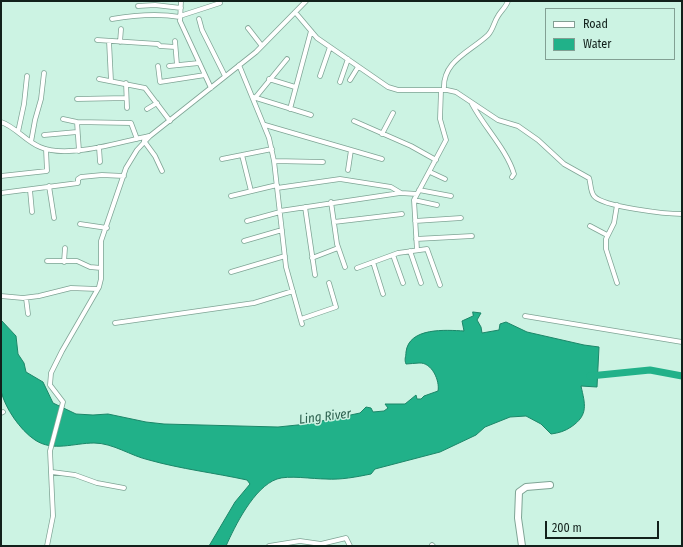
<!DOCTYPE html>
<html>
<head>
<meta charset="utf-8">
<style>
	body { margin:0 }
	#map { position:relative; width:683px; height:547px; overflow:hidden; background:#ccf3e3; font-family:"Fira Sans Condensed",sans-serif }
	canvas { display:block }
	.frame { position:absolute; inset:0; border:2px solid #12201b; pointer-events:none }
	.legend { position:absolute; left:545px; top:8px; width:130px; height:52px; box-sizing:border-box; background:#ccf3e3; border:1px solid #829f93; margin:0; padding:5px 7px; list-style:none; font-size:12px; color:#12201b }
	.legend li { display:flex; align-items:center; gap:8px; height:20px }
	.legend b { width:20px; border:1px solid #829f93 }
	.scale { position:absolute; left:545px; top:521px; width:114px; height:18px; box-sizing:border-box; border:2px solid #12201b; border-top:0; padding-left:5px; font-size:12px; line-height:14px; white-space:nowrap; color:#12201b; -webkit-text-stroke:3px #ccf3e3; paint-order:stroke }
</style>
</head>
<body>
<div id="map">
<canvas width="683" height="547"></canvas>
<div class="frame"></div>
<ul class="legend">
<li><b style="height:5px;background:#fff"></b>Road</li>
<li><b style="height:11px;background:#21b189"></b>Water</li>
</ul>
<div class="scale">200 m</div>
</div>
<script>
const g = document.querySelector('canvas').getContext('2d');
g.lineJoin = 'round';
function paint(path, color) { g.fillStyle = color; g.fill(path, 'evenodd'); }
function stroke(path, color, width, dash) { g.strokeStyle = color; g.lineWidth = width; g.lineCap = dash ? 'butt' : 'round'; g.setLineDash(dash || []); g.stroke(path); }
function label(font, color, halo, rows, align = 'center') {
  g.font = font + ' "Fira Sans Condensed",sans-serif'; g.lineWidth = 3; g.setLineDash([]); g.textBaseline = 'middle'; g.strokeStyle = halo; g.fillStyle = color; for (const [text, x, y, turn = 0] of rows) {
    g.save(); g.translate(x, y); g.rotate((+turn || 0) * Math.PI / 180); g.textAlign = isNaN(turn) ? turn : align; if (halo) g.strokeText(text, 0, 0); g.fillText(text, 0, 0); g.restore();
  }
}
const water = new Path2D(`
	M473,312L481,313L477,320L481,327L482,333L499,330L500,324L506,322L527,332L584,345L599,347L597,387L581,386C585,404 589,415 571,427C565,431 559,433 551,434L541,424L526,416L510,417L485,427L476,435L440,452L375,469L371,474C356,477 341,480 326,479C313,479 288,475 277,479C254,487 235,526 226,546H209L235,502L250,484L247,480C215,473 181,469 149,460C131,456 113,443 94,443C74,443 53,452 35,440C20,430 5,408 1,391V320L16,336L18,354L24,363L26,372L43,382L53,403L76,414L93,415L108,414L146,422L164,424L278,427L307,424L341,417L360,413L366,407L371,408L373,412L384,411L388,408L385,404H405L416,395L417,399H421L424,396L438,391C440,381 432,362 419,363C415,363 410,364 406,364C404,359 406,357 406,352C409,327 446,330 464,331L462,321L473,316Z`);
const river = new Path2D(`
	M590,376L650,370L682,376`);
const street = new Path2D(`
	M181,1L180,21L211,88
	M138,6L155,5L181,8
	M295,12L317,38L388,87L398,90H447L456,92L498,120L518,126L538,140L564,164L589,178C591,183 590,191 594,196C603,207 667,214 682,214
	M180,16L220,3
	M112,19C135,15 157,13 180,17
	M199,19L202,30L225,76
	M248,28L262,46
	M97,40L158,44L160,46L175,47
	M109,41L111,81
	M175,41L177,65
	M120,42L121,29
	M239,65L269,138L274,161L286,267L302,324
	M158,66L160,82L205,75
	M169,66L199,63
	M320,76L330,47
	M99,79L145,88L170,121
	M269,79L295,87
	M350,80L358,67
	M340,82L348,59
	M126,83L127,108
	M444,90C442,61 470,52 488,35C493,30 494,22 498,16C501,11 506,7 508,1
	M253,97L311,115
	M255,98L287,59
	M77,99L126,98
	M472,104C484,127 507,150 514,174L512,177
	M147,109L157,103
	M290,109L311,31
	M63,119L77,122L131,123L137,139
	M354,121L411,146L436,160
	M1,122C16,127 25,141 40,147C67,159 121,142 149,136
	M77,122L79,151
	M265,125L382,159
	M18,132L24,104L27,76
	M382,134L393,113
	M44,135L77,132
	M144,141L155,156L162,171
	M31,142L35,120L41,99L44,73
	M99,147L100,162
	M242,155L251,191
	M222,159L272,149
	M274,161L323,162
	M348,170L351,150
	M430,172L445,179
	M1,176L47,171L46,149
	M49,186L54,218
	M277,188L340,179L391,187L401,193L417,194
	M30,190L32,212
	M419,190L451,196
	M1,193L78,183V179L81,177L102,175L124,176
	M231,196L277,185
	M414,200L437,205
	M331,202L337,244L345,267
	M305,207L315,275
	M280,211L400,193
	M247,221L280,212
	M415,221L461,218
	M334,222L402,214
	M80,224L107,228
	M590,226L607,235
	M416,239L472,236
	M244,241L282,230
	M417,250L414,200L446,140L440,119L441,90
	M410,251L421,283
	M393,255L403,283
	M312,258L338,248
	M47,261H77L90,267L101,268
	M64,262L65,248
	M373,262L383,294
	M357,268L398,253L427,249L440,285
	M231,272L285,256
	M617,283L606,249V239L614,223L617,205
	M1,296L23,298L39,296L71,288L97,289
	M26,298L28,314
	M525,316L682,342
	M301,319L336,307L329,283
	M115,323L254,303L293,291
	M1,413L3,412
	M52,472L75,475L97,483L124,488
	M432,545L433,546
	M47,546L53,516L50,451L63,402L50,385L51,373L62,351L99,287L101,279V241L126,168L137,150L150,136L256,52L306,1
	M269,546L300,541L321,544L346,538L350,546`);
const secondary = new Path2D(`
	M522,546L518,518L519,492L526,487L550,485`);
const waterNames = [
	["Ling River",325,417,-7]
];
paint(water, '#21b189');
stroke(water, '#1c8668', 1);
stroke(river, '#21b189', 7);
stroke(street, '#7fa495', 5.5);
stroke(secondary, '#7fa495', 8);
stroke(street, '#fff', 4);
stroke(secondary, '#fff', 6);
label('italic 13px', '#2e6250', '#ccf3e3', waterNames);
</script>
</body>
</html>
